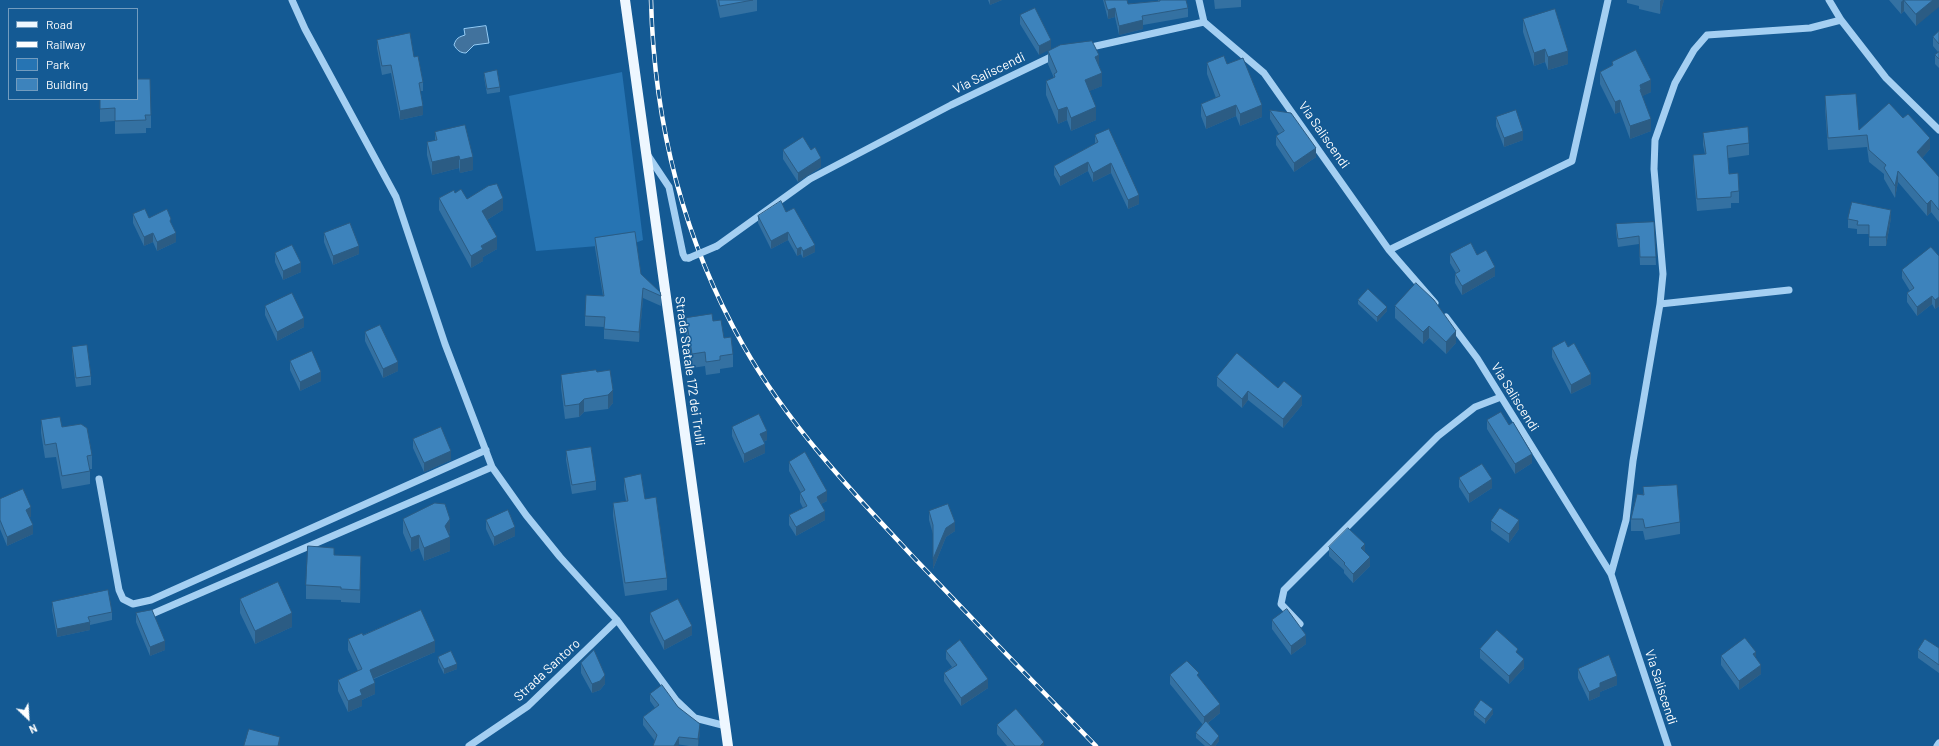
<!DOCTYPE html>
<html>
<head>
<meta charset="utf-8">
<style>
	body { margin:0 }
	#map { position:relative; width:1939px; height:746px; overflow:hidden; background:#145a94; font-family:Barlow,sans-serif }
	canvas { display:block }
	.legend { position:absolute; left:8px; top:8px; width:130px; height:92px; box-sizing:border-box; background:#145a94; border:1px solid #729cbf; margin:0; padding:5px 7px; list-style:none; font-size:12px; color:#fff }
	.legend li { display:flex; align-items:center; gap:8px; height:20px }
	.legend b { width:20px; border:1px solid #729cbf }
	.north { position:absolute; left:8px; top:698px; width:40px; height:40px; -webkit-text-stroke:3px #145a94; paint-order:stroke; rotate:155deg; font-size:11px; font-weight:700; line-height:16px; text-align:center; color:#fff }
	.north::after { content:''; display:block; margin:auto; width:14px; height:18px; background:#fff; clip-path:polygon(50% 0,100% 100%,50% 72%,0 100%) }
</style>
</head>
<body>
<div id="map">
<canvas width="1939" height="746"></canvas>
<ul class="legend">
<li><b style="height:5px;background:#eef7ff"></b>Road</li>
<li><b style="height:5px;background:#fff"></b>Railway</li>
<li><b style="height:11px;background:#2674b3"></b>Park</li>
<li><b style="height:11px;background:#3d83bc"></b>Building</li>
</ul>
<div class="north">N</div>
</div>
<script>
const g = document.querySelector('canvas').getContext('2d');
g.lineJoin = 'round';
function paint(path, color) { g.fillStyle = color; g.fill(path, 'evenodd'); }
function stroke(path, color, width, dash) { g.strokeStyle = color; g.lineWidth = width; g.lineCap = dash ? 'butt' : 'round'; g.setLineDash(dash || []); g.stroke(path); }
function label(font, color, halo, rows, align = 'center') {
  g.font = font + ' Barlow,sans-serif'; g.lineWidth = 3; g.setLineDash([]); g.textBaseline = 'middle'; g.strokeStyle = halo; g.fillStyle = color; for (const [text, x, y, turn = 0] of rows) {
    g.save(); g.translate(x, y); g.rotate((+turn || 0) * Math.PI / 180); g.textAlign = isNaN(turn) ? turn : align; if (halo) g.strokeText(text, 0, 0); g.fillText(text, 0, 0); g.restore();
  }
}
const green = new Path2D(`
	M622,72L643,240L635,243L536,251L509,96Z`);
const water = new Path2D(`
	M486,26L489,43L474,45L466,53C460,53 457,50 454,45C456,38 459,37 465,35L464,29Z`);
const minor = new Path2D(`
	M292,0L305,29L396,197L445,344L492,467L526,515L560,557L617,620L676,700L695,718L726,726
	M1199,0L1204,22
	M1829,0L1841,20L1886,78L1939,130
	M1204,22L1264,73L1389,250L1435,303
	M1087,48L1204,22
	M647,154L669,187L683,254L685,258H689
	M717,246L810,179L951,105L1055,55
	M1389,250L1572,161L1608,0
	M1660,304L1789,290
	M1446,317L1477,358L1611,574L1668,746
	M99,479L119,590L123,599L133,604L151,600L486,450
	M1611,574L1626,520L1633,461L1660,304L1663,274L1654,169L1655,140L1675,83L1694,50L1707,35L1810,28L1841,20
	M145,617L492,467
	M1300,624L1281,604L1284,590L1438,436L1475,407L1501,397
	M469,746L528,706L617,620
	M1937,746L1939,743`);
const major = new Path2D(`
	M625,0L728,746`);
const rail = new Path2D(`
	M651,0C654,121 683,239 743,345C789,426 854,494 918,562C977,624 1036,685 1096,746`);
const minorBridge = new Path2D(`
	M689,258L717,246`);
const wall = new Path2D(`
	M716,0H757V11L720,18Z
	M988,0H1002L990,5Z
	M1103,0H1127L1128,4L1158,1V0H1186L1188,8V17L1143,25V29L1119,35L1115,17L1108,19Z
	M1214,0H1241V7L1215,9Z
	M1627,0H1664L1660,14L1639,9V6L1627,3Z
	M1889,0H1939L1916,26L1904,11L1901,14Z
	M1020,15L1051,40L1039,55L1020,24Z
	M1523,19L1568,64L1548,70L1545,62L1534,66L1523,32Z
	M1939,31V68L1935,64V55L1938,52L1933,46V37Z
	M377,40L414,57L423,82V91H420L423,115L400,120L391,73L382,75L377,48Z
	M1048,51L1099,65L1102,86L1089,91L1096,120L1071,131L1067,120L1058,124L1046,95V81L1054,78L1048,64Z
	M1612,62L1651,92L1642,96L1651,131L1630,139L1620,112L1615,114L1600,84V72L1612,66Z
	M1207,63L1227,64L1262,117L1240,126L1236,116L1206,129L1201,116V104L1216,98L1207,74Z
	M484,73L500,87V92L487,94L484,77Z
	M1825,96L1859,130L1930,149L1922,158L1939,177V222L1931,212L1927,216L1898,182L1895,198L1884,179V174L1869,162L1867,147L1828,150L1825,108Z
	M100,99L151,115V128H146V133L115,134V121L100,122Z
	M1270,110L1316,157L1294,172L1276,145V136L1279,134L1270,119Z
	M1496,117L1523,140L1504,147L1496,126Z
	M435,132L473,170L460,173L459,168L432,175L427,155V142L435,141Z
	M1703,133L1749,143V155L1728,158L1729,174L1739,191V203H1731V208L1697,211L1693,167V155L1705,154L1703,145Z
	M1095,135L1139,204L1128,209L1111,173L1093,182L1088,171L1060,186L1054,175V166L1095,144Z
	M783,150H811L821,167L798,182L783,159Z
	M455,193L467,199L503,210L487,220L497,249L483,257V261L471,268L439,210V198Z
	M786,212L815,252L803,258L801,254L797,256L788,240L771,249L758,223V216Z
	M133,214L171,223L176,242L157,251L153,242L144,246L133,223Z
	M1891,218L1886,246H1869V234H1857V229L1848,228V219Z
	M1654,222L1656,265H1640L1639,244L1618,247L1616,232V224Z
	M324,233L359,254L333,265L324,242Z
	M595,238L641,274L661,296V306L643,298L639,342L604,339V327L585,326V316L603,296L595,248Z
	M275,253L301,272L283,280L275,262Z
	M1450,254L1477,255L1495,276L1462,295L1455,283V274L1456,273L1450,263Z
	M1939,256V306L1935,309L1932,304L1917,316L1907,302V293L1910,291L1902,278V270Z
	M1416,283L1456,343L1446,354L1429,338L1423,344L1395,318V306Z
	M1358,300L1387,311L1377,322L1358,304Z
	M265,306L304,327L277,341L265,315Z
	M686,318L713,321L724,338L733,354V367L720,369V373L706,375L705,366L692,368L686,332Z
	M365,332L398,371L383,378L365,341Z
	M72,347L91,376V385L76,387L72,356Z
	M1568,347L1591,384L1571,394L1552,357V348Z
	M290,361L321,381L300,391L290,370Z
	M597,372L613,403L608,409L584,412L579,417L565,419L561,388V375Z
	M1217,377L1278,388L1302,405L1283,428L1248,400L1242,408L1217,386Z
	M41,420L62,427L92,455V469H90V484L62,489L56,457L45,458L41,433Z
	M1487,420L1509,425L1532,463L1515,474L1487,429Z
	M732,427L767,440L763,442L765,453L744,463L732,436Z
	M413,439L451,460L424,472L413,448Z
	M566,451L596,481V490L572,494L566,460Z
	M789,462L827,501L821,504L825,520L796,536L789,525V515L803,508L800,502V493H801L789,471Z
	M624,478L645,499L667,578V590L625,596L613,516V503L626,501L624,490Z
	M1459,478L1492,488L1469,503L1459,487Z
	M1643,487L1680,522V534L1645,540L1643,531H1631V519L1643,495Z
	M0,499L31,517H29L33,534L7,546L0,529Z
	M929,511L955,531L946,537L933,569V534L929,520Z
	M403,519L450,532L449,534L450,551L424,561L419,548L411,552L403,533Z
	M486,520L515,536L494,546L486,529Z
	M1491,521L1519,529L1509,543L1491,530Z
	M1329,547L1365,553L1370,566L1353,583L1344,573V570L1329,556Z
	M334,555L361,569L360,603L341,602V600L306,599V585Z
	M240,599L292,627L255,644L240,613Z
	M52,602L112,612V620L90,625V630L57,637L52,610Z
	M136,613L165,650L150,656L136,622Z
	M650,613L692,635L664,650L650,622Z
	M1272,620L1306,644L1291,655L1272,629Z
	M363,635L435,652L374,679L375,694L362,700V706L348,712L338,691V680L358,671L348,650V639Z
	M1939,648V673L1918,658V650Z
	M1480,649L1518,654L1524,668L1509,684L1480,658Z
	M946,651L988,688L961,706L944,681V673L952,667L946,659Z
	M1721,656L1756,658L1761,674L1739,690L1721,665Z
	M438,657L457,669L444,674L438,662Z
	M581,663L605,684L600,690L592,693L581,673Z
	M1578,669L1617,685L1600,692V696L1589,701L1578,678Z
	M1170,675L1199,678L1220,713L1208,723L1219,741L1215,746H1205L1196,738V733L1203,725L1170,684Z
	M650,694L678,707L700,732L698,746H689L655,741L643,725V717L655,708L650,701Z
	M1474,710L1493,714L1485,724L1474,715Z
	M997,725L1044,746H1007L997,734Z`);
const shadedWall = new Path2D(`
	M990,0H1002L990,5Z
	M1661,0H1664L1660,14V1Z
	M1903,0H1904V11L1901,14V2Z
	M1933,0H1939V7L1916,26V14Z
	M1115,8V17L1108,19V10Z
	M1143,20V29L1119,35V26Z
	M1051,40V49L1039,55V46Z
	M1545,49V62L1534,66V53Z
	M1568,51V64L1548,70V57Z
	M1099,55V68L1095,57Z
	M1102,73V86L1085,93V80Z
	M1651,80V92L1641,97V102L1640,85Z
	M1620,100V112L1615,114V102Z
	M1236,105V116L1206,129V117Z
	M1262,105V117L1240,126V114Z
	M423,106V115L400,120V111Z
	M1067,107V120L1058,124V110Z
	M1096,107V120L1071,131V118Z
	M1651,119V131L1630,139V126Z
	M1523,131V140L1504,147V138Z
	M1930,138V149L1917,164V152Z
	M1316,148V157L1294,172V163Z
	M459,156V168L432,175V162Z
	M473,157V170L460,173V160Z
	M821,158V167L798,182V173Z
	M1088,162V171L1060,186V177Z
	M1111,163V173L1093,182V173Z
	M1898,171V182L1895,198V186Z
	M1139,195V204L1128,209V200Z
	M503,198V210L482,223V211Z
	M1931,200V212L1927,216V204Z
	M1891,210V218L1886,246V237Z
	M788,232V240L771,249V241Z
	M153,233V242L144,246V237Z
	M176,233V242L157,251V242Z
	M497,237V249L483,257V261L471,268V256L481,246Z
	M815,245V252L803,258V251Z
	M359,246V254L333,265V256Z
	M801,247V254L797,256V249Z
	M301,263V272L283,280V271Z
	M1495,267V276L1462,295V286Z
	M643,288V298L639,342V332Z
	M1932,296V304L1917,316V307Z
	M1939,297V306L1935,309V300Z
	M1387,307V311L1377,322V317Z
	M304,318V327L277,341V332Z
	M1429,326V338L1423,344V332Z
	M1456,331V343L1446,354V342Z
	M398,362V371L383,378V369Z
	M321,372V381L300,391V382Z
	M1591,374V384L1571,394V385Z
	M613,390V403L608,409V395Z
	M1248,391V400L1242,408V399Z
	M1302,396V405L1283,428V419Z
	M584,399V412L579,417V404Z
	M767,431V440L760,443V434Z
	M765,444V453L744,463V454Z
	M451,451V460L424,472V463Z
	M1532,454V463L1515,474V464Z
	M1492,479V488L1469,503V494Z
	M827,491V501L817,506V497Z
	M31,507V517L26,519V510Z
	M825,511V520L796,536V527Z
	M450,519V532L445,539V526Z
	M1519,520V529L1509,543V534Z
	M955,522V531L946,537L933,569V559L946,528Z
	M33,525V534L7,546V537Z
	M515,527V536L494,546V537Z
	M419,535V548L411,552V538Z
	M450,537V551L424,561V548Z
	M1365,544V553L1361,548Z
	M361,556V569L360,603V590Z
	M1370,557V566L1353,583V574Z
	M292,613V627L255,644V631Z
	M90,622V630L57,637V629Z
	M692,626V635L664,650V641Z
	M1306,635V644L1291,655V646Z
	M165,641V650L150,656V647Z
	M435,641V652L370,680V670Z
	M1756,652V661L1753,654Z
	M1524,659V668L1509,684V676Z
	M457,664V669L444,674V669Z
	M1761,665V674L1739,690V681Z
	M605,675V684L600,690L592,693V684Z
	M1617,676V685L1600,692V696L1589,701V692L1600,683Z
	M988,679V688L961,706V698Z
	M375,683V694L362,700V706L348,712V701L360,690Z
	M1220,704V713L1204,726V717Z
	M1493,709V714L1485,724V719Z
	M700,724V732L698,746V739Z
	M1219,736V741L1215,746H1211Z
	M280,737V746H278Z
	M679,737V745L678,746H674Z
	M1044,742V746H1040Z`);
const building = new Path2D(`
	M719,0H753L720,6Z
	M1105,0H1127L1128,4L1160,1V0H1186L1188,8L1142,16L1143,20L1119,26L1115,8L1108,10Z
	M1904,0H1933L1916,14Z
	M1035,8L1051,40L1039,46L1020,15Z
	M1555,9L1568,51L1548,57L1545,49L1534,53L1523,19Z
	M1939,31V44L1933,37Z
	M410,33L414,57L418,56L423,82L419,83L423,106L400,111L391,65L382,66L377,40Z
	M1092,41L1099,55L1095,57L1102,73L1085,80L1096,107L1071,118L1067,107L1058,110L1046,81L1055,77L1054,74L1057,72L1048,51L1060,45Z
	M1636,50L1651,80L1640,85L1641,89L1640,90L1651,119L1630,126L1620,100L1615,102L1600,72L1613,65L1612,62Z
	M1939,52V59L1935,55Z
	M1224,56L1227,64L1243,58L1262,105L1240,114L1236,105L1206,117L1201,104L1220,96L1207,63Z
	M497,70L500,87L487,89L484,73Z
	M137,79H150L151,115H145L146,120L115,121V108L100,109V99H137Z
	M1856,94L1859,130L1889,103L1903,118L1908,114L1930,138L1917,152L1939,177V210L1931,200L1927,204L1898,171L1895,186L1884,168L1886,165L1869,150L1867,135L1828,138L1825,96Z
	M1270,110L1291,113L1316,148L1294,163L1276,136L1284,131Z
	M1516,110L1523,131L1504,138L1496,117Z
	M465,125L473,157L460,160L459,156L432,162L427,142L437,140L435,132Z
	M1748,127L1749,143L1727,146L1729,174L1738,173L1739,191L1731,192V197L1697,199L1693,155L1706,154L1703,133Z
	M1109,129L1139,195L1128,200L1111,163L1093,173L1088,162L1060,177L1054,166L1098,142L1095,135Z
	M803,137L811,150L815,147L821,158L798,173L783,150Z
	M497,184L503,198L482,211L497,237L481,246L483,249L471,256L439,198L454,190L455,193L461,189L467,199L488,186Z
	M781,201L786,212L794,208L815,245L803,251L801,247L797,249L788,232L771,241L758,216Z
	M1852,202L1891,210L1886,237H1869V225H1857L1858,221L1848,219Z
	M145,209L149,218L167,209L171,219L170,221L176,233L157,242L153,233L144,237L133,214Z
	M1654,222L1656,257H1640L1639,236L1618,239L1616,224Z
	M350,223L359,246L333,256L324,233Z
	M635,232L641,274L660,292L661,296L643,288L639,332L604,329L605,317L585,316L586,295L604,296L595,238Z
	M1471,243L1477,255L1486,250L1495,267L1462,286L1455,274L1460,271L1450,254Z
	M292,245L301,263L283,271L275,253Z
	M1931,247L1939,256V297L1935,300L1932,296L1917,307L1907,293L1914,288L1902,270Z
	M1416,283L1434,300L1456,331L1446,342L1429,326L1423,332L1395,306Z
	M1368,289L1387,307L1377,317L1358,300Z
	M292,293L304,318L277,332L265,306Z
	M712,314L713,321L721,320L724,338L731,337L733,354L720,356V360L706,362L705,352L692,354L686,318Z
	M380,325L398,362L383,369L365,332Z
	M1565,341L1568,347L1574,343L1591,374L1571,385L1552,348Z
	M87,345L91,376L76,378L72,347Z
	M312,351L321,372L300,382L290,361Z
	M1237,353L1278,388L1284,381L1302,396L1283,419L1248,391L1242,399L1217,377Z
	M596,370L597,372L610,370L613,390L608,395L584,399L579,404L565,406L561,375Z
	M1501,412L1509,425L1513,422L1532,454L1515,464L1487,420Z
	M759,414L767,431L760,434L765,444L744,454L732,427Z
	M60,417L62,427L81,424L87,428L92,455L87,456L90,471L62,476L56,443L45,445L41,420Z
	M441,427L451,451L424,463L413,439Z
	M591,447L596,481L572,485L566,451Z
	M805,452L827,491L817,497L825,511L796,527L789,515L807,506L800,493L805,490L789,462Z
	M1482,464L1492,479L1469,494L1459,478Z
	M641,474L645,499L656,497L667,578L625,583L613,503L628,501L624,478Z
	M1677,485L1680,522L1645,528L1643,519H1631L1637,494L1644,495L1643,487Z
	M23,489L31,507L26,510L33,525L7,537L0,520V499Z
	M435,503L445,504L450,519L445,526L450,537L424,548L419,535L411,538L403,519Z
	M948,504L955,522L946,528L933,559V525L929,511Z
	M1500,508L1519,520L1509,534L1491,521Z
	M508,510L515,527L494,537L486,520Z
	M1348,528L1365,544L1361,548L1370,557L1353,574L1344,564L1345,563L1329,547Z
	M308,546L334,548V555L361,556L360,590L341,589V587L306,585Z
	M278,582L292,613L255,631L240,599Z
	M108,590L112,612L88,617L90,622L57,629L52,602Z
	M678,599L692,626L664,641L650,613Z
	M1287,609L1306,635L1291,646L1272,620Z
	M152,610L165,641L150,647L136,613Z
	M421,610L435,641L370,670L375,683L360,690L362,695L348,701L338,680L362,669L348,639L362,633L363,635Z
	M1497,630L1518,649L1516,652L1524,659L1509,676L1480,649Z
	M1745,638L1756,652L1753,654L1761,665L1739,681L1721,656Z
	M1925,639L1939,648V665L1918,650Z
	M960,640L988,679L961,698L944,673L957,665L946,651Z
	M594,650L605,675L600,681L592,684L581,663Z
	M451,651L457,664L444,669L438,657Z
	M1609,655L1617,676L1600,683V687L1589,692L1578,669Z
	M1187,661L1199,673L1197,675L1220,704L1204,717L1170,675Z
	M662,685L678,707L700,724L698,739L679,737L674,746H653L657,735L643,717L659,705L650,694Z
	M1481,700L1493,709L1485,719L1474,710Z
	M1016,709L1044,742L1040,746H1015L997,725Z
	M1206,721L1219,736L1211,746L1196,733Z
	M249,729L280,737L278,746H244Z`);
const streetNames = [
	["Via Saliscendi",989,73,-26],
	["Via Saliscendi",1324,135,55],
	["Strada Statale 172 dei Trulli",690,371,82],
	["Via Saliscendi",1515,397,58],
	["Strada Santoro",547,670,-43],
	["Via Saliscendi",1661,687,72]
];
paint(green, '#2674b3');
paint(water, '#41729d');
stroke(water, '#96ccf5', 1);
stroke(minor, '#a4cff2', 7);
stroke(major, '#eef7ff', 10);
stroke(rail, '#fff', 4.5);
stroke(rail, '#145a94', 3, [9]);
stroke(minorBridge, '#a4cff2', 7);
paint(wall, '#3471a2');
paint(shadedWall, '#2b5c84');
paint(building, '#3d83bc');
stroke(building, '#2b5c84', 1);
label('13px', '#fff', '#145a94', streetNames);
</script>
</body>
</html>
